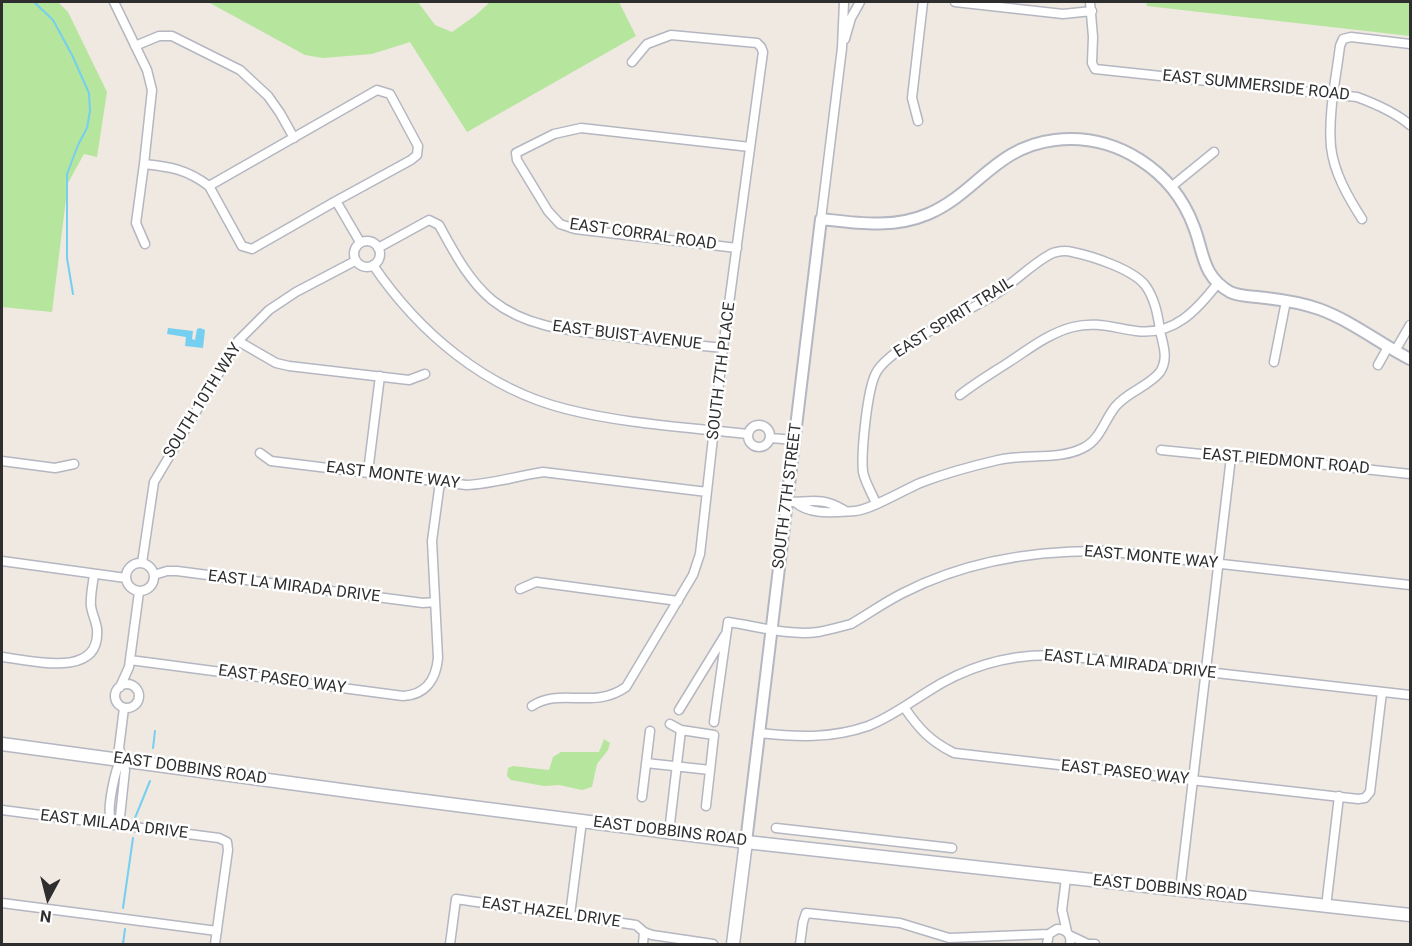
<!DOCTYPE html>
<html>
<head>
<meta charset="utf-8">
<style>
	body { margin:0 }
	#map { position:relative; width:1412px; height:946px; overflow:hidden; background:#efe9e1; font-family:Roboto,sans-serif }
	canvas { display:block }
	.frame { position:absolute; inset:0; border:3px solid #2e2e2e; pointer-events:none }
	.north { position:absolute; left:18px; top:868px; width:60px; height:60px; -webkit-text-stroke:4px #fff; paint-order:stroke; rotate:187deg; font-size:16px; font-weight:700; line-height:24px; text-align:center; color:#2e2e2e }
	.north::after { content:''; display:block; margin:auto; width:21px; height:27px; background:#2e2e2e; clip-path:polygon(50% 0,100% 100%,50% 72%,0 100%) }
</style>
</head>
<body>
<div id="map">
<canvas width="1412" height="946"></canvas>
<div class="frame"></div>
<div class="north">N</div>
</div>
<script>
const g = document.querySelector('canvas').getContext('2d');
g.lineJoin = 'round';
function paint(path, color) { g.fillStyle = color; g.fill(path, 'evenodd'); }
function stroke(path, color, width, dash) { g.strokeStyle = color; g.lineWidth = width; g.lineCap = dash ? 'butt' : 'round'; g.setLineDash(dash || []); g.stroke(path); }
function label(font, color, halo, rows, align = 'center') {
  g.font = font + ' Roboto,sans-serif'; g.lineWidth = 5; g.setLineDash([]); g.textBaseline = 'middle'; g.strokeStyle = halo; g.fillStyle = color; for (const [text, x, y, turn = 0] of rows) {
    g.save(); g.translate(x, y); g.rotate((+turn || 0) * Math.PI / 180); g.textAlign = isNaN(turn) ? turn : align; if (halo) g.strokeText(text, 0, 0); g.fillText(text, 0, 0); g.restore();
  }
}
const green = new Path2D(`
	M2,2H58L68,12L107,92L97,157L84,154L68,183L52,312L2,307Z
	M208,2H418L435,25L452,32L476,15L490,2H619L636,36L467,132L410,42L372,54L323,58L305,55Z
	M1146,2H1410V36L1147,6Z
	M604,739L610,743L608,750L597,764L592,787L582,790L559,785L544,786L511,780L507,776L508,768L513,766L549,770L553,757L561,752H599Z`);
const water = new Path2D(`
	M168,328L193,331L192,339L195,340L197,329L200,328L205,330L203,348L185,346L186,337L167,334Z`);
const stream = new Path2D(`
	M34,2L53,20L72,55L89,93L90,111L87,128L78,145L67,174V258L73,294
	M153,748L155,731
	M135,818L150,781
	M123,908L133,838
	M123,944L125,929`);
const minor = new Path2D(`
	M114,2L147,70L152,90L144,164C171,167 186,169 209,186L377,90L390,94L418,146L417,155L411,160L336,201L360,242
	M955,2L1063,14L1092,11
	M1090,2L1093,37L1092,63L1095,69L1357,97C1376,104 1395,112 1410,125
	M845,39L851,18L860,2
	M135,46L159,36H172L240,70L268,96L280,113L294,138
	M918,121L912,98L923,2
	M144,164L136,223L145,244
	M209,186L242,246L252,249L336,201
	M1171,187L1214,152
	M821,219L842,48L844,2
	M1362,219C1348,197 1334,173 1331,147C1328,114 1336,78 1340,46L1343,39L1351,37L1410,44
	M354 254a13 13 0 1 1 26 0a13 13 0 1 1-26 0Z
	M378,248L429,220L439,225C454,252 468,280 492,300C528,329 574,331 618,336C653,341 688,344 723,348
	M737,248L575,229L560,224L548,211L517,160L516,153L554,134L581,128L750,147
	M373,265C419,333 486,389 566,409C625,424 687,427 747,434
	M238,341L276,363L289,366L409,380L425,374
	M1395,351L1410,325
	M1274,362L1286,301
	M1378,365L1388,347
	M960,395C975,383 992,373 1009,362C1029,349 1049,333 1073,327C1096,321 1114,328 1136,331C1174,336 1197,310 1218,283
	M748 436a11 11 0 1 1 22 0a11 11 0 1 1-22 0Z
	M770,438L795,440
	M1161,450L1231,457L1244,456L1410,474
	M260,453L271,461L466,485C492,484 517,476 543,472L707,492
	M2,461L55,468L74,464
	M368,472L380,376
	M793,502C815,501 823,498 844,510
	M795,502C810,516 836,512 855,511C870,510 904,490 920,483C946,473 972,466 998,460C1026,453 1057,461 1083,448C1100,440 1104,421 1115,407C1127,392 1148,387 1160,372C1168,360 1164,347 1161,335C1158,318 1156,300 1145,285C1132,269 1092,256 1072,252C1066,250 1055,251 1049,255C1031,265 1016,281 999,292C971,311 890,346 876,373C867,390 861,453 863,472C865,482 872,494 876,503
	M2,561L126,578
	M126 577a14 14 0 1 1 28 0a14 14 0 1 1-28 0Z
	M142,563L154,482L238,341L269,310L296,292L355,261
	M154,575L167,571H177L423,603L435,602
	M520,589L536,582L678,601
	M2,657C30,660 101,680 97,629C96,621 92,614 91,606C90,596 93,584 94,574
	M130,660L403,696C426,695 436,679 438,658L432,541L440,482
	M115 696a12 12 0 1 1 24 0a12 12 0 1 1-24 0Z
	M120,687L129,667L139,592
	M532,706C560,687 594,710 626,687L693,575L700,554L723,348L763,52L761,47L757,43L671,35L647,44L632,62
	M904,707C919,729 930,741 954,753L1358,799L1365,798L1370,792L1382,692
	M679,710L725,635
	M714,722L728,622C756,626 789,636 818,632C829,630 840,627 851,624C868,614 885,602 903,593C965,561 1035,550 1105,551L1410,585
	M670,724L681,730L714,735L706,806
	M759,733C796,737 831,739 868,726C889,718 908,704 927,692C970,664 1015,652 1066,656L1410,695
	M121,759C115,770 108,804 110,816C110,819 112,822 114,825L120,817L125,770L119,748L124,708
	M646,763L710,770
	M642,797L650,731
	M2,810L219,838L227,842L228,850L215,944
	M776,828L952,848
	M669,832L681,730
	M1066,878L1062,910L1067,932
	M1180,890L1231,457
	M2,903L217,931
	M1326,907L1339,796
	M570,915L582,821
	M1069,935L1088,944H1095
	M450,944L456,899L636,925L644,932L652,935L713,944
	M643,944L644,932
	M800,944L803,922L806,913L900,923L949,938L1049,934
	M1047,944L1049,934L1057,929C1066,929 1072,935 1070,944`);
const tertiary = new Path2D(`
	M746,842L821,219C857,223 893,229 928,214C977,193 995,147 1055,140C1116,133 1173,170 1194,227C1204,253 1202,276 1230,292C1240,297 1254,296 1266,298C1283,300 1302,303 1319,309C1352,321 1379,343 1410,359`);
const secondary = new Path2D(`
	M2,744L378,795L746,842L1410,915
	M733,944L746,842`);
const streetNames = [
	["EAST SUMMERSIDE ROAD",1256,86,6],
	["EAST CORRAL ROAD",643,235,8],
	["EAST SPIRIT TRAIL",954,318,-32],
	["EAST BUIST AVENUE",627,336,7],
	["SOUTH 7TH PLACE",722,371,-83],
	["SOUTH 10TH WAY",203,401,-58],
	["EAST PIEDMONT ROAD",1286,462,5],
	["EAST MONTE WAY",393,476,7],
	["SOUTH 7TH STREET",788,496,-83],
	["EAST MONTE WAY",1151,558,5],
	["EAST LA MIRADA DRIVE",294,587,7],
	["EAST LA MIRADA DRIVE",1130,665,6],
	["EAST PASEO WAY",282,680,8],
	["EAST DOBBINS ROAD",190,769,8],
	["EAST PASEO WAY",1125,773,6],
	["EAST MILADA DRIVE",114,825,7],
	["EAST DOBBINS ROAD",670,832,7],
	["EAST DOBBINS ROAD",1170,889,6],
	["EAST HAZEL DRIVE",551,913,8]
];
paint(green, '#b6e59e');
paint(water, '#75cff0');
stroke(stream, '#75cff0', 2);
stroke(minor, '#b4b7c1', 11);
stroke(tertiary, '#b4b7c1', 14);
stroke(secondary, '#b4b7c1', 15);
stroke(minor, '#fff', 8);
stroke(tertiary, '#fff', 10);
stroke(secondary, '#fff', 12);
label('16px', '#2e2e2e', '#fff', streetNames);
</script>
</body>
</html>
